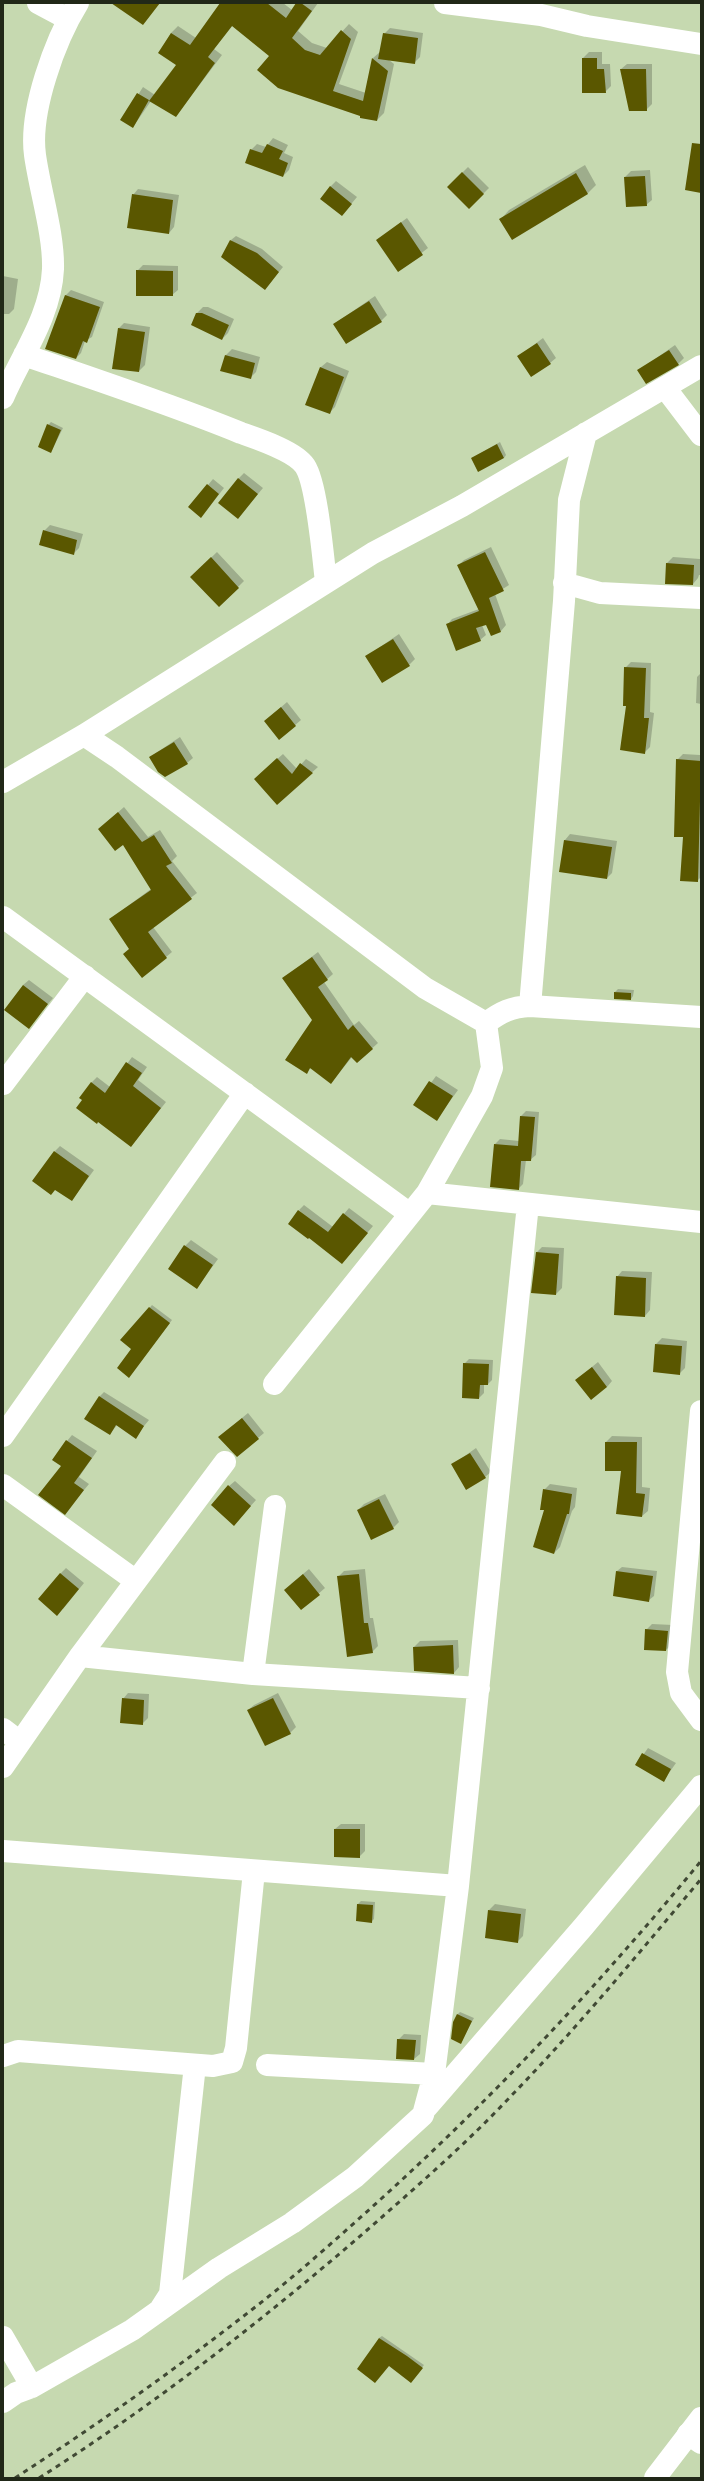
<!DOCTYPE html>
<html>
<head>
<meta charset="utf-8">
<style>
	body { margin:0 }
	#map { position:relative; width:704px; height:2481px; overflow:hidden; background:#c6d9b0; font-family:Mulish,sans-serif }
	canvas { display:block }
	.frame { position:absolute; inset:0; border:4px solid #212818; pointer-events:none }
</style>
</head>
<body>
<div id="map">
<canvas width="704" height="2481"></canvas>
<div class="frame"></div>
</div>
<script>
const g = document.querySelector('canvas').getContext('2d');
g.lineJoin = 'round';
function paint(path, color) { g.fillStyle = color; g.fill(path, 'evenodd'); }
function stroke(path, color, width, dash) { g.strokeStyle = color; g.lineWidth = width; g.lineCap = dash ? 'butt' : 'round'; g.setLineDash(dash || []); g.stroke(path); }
const shadow = new Path2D(`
	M218,3H283L292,10L298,3H318L298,31L312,43L327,48L349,24L358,32L339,84L366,93L373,58L381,51L384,34L390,28L423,33L420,57L414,63L389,60L394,64L384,113L377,120L361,115L271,56L233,25L214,49L222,55L176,116L151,101L133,127L122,120L143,87L155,95L178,64L159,53L171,33L178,26L196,38L220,4Z
	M589,52H602V64H610L611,86L605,92L583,58Z
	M627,64H652V104L646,110L621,69Z
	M273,138L288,145L284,153L293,157L289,170L283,176L251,150L257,144L266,147Z
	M585,165L596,185L588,193L512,238L501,219L509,210Z
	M468,167L489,188L469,208L448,187Z
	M650,170L652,200L646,205L625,177L631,171Z
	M336,181L357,197L347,209L330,187Z
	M138,189L179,195L174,227L169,233L133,195Z
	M407,218L428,248L398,271L377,240Z
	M236,236L262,249L283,267L265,289L231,240Z
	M143,265L178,266V290L172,295L137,271Z
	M3,276L18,279L14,309L9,314H3Z
	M71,290L104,302L92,337L85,341L81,353L76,358L46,348L66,295Z
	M375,296L387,315L381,321L334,324Z
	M203,307H208L234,319L228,333L222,339L197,313Z
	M124,323L150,327L145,365L139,371L118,329Z
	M543,338L556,358L550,363L519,356Z
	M675,345L684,358L678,364L638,371Z
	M232,349L260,357L256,372L250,378L222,370L226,355Z
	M327,362L349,371L335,407L329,413L307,404L321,367Z
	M51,422L63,428L51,452L48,425Z
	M500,442L506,455L504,458H472Z
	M244,473L263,488L238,518V479Z
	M213,479L224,488L206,511L208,485Z
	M50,525L83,534L79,548L73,554L44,531Z
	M491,547L509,585L495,594L506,625L501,631L486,624L482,625L486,635L480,640L447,625L452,619L479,609L458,566L464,560Z
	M217,552L244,581L219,606L191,577Z
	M673,557L700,559L701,575H699L698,578L693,584L666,583L667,563Z
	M399,634L415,659L409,665L367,656Z
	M631,662L651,663L650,712L654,713L650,747L644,753L627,706L625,668Z
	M701,673V704L696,703L697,677Z
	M287,702L301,720L279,739L271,716Z
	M701,735V877L697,881L684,836L677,760L683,754L700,755Z
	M180,737L193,758L187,763L150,757Z
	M283,754L297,769L306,759L318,767L277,804L260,774Z
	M124,807L148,837L160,830L177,856L172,861L197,893L153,927L172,952L166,957L130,949L110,919L151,889L123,843L105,824Z
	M570,834L617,841L612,873L607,878L560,871L565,840Z
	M318,952L333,974L324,982L354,1025L359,1021L378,1043L357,1062L352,1057L331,1083L311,1068L306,1072L313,1020L284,978Z
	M29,980L53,998L29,1027L23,985Z
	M618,989L634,990L633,996L631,999L615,992Z
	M132,1057L147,1067L138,1080L166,1102L136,1140L91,1083L97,1077L110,1087Z
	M436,1076L458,1090L437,1119L415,1105Z
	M526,1111L539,1112L536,1155L530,1160H526L523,1184L518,1189L495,1144L500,1139L519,1141L521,1116Z
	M60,1146L94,1170L72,1200L55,1151Z
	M304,1205L333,1227L349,1208L373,1226L342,1263L299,1210Z
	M191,1240L218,1259L197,1288L185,1246Z
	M542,1247L564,1248L562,1288L556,1294L537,1252Z
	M622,1271L652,1272L650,1310L645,1316L617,1277Z
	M152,1305L172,1320L131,1374L133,1349L122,1340Z
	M662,1338L687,1341L685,1368L679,1374L656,1344Z
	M469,1359L493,1360L492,1380L488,1384H484V1393L479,1398L464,1364Z
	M598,1362L612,1381L607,1387L576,1380Z
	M104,1392L149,1420L135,1437L117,1425L110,1434L99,1397Z
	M248,1413L264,1433L258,1438L219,1437Z
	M72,1435L97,1451L79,1477L89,1484L65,1513L62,1466L67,1441Z
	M612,1436L642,1437V1487L650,1488L648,1511L642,1516L617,1513L622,1470L606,1442Z
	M476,1448L491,1472L485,1477L452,1465Z
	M235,1481L256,1500L239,1519L229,1486Z
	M550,1484L577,1488L575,1507L572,1511L560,1547L554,1553L545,1510L544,1490Z
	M385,1494L399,1522L393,1528L358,1510L364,1504Z
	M622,1567L657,1571L654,1596L649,1600L614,1596L617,1571Z
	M66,1568L84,1583L63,1609L60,1574Z
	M309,1569L325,1588L301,1609L291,1584Z
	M365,1569L370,1618H373L378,1646L372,1652L338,1577L344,1571Z
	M652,1624L673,1625L672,1644L666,1650L646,1630Z
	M458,1640L459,1667L454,1673L414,1647L420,1641Z
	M128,1693L149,1694L148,1718L142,1724L123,1699Z
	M278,1693L296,1727L290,1733L248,1710L254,1705Z
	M648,1748L676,1763L664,1780L636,1765Z
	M341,1824H365V1851L359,1857L335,1829Z
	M361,1901L375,1902L374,1919L371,1922L357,1921L358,1904Z
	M495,1904L526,1909L523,1936L517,1942L489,1910Z
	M460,2012L474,2018L461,2042L458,2014Z
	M404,2034L421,2035L420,2054L414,2059H397L398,2040Z
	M382,2336L424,2365L413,2379L379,2338Z`);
const building = new Path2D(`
	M111,3H160L143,25Z
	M220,3H267L286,18L296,3H301L312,11L292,38L305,50L320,55L341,30L351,39L333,91L363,101L372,58L388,71L377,121L360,118V116L278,88L257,70L269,56L232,26L208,57L215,63L176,117L149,101L176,65L158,53L171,33L190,45Z
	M383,33L418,38L415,64L378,59Z
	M582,58H597V69H604L606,93H582Z
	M620,69H646L647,111H629Z
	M137,93L149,100L133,128L120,120Z
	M692,143L701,144V193L685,190Z
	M267,144L283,151L279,159L288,163L283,177L245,163L250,149L262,153Z
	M462,172L484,194L469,209L447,187Z
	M576,173L588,194L512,240L499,219Z
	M645,176L647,206L626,207L624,177Z
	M330,186L352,204L342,216L320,199Z
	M132,194L173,200L169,234L127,228Z
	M401,222L423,255L398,272L376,240Z
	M230,240L257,253L279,272L265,290L221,257Z
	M136,270L173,271V296H136Z
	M65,295L100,307L87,343L83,341L76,359L45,349Z
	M369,301L382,322L346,344L333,324Z
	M196,313H202L229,325L222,340L191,325Z
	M118,328L145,332L139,372L112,369Z
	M537,343L551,364L531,377L517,356Z
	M669,350L679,365L646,384L637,370Z
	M225,355L255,363L251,379L220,371Z
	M320,367L344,377L330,414L305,405Z
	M47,424L61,430L51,453L38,447Z
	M497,444L504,458L478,472L471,458Z
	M238,478L258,494L238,519L218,503Z
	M207,484L219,494L201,518L188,507Z
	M43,530L77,540L74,555L39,545Z
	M485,552L504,591L489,598L501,632L491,636L486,625L476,628L481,641L456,651L446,624L479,611L457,565Z
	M211,557L239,588L219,607L190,577Z
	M666,563L694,565L693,585L665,584Z
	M393,639L410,666L382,683L365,656Z
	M624,667L646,668L644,718H649L645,754L620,750L626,706H623Z
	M281,707L296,726L279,740L264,721Z
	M174,742L188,764L165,777L158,772L149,757Z
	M277,758L292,774L300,763L313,773L277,805L254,779Z
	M676,759L701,761L698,882L680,881L683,837H674Z
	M118,812L142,842L154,835L172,863L166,866L192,899L148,932L167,958L142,978L123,954L129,949L109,919L151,890L123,845L115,851L98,829Z
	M564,840L612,847L607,879L559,872Z
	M312,957L328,980L318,987L348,1030L353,1025L373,1049L357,1063L351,1057L331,1084L310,1068L307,1074L285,1060L312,1020L282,978Z
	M23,985L48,1004L29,1029L4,1010Z
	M614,992L631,993V1000L614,999Z
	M126,1062L142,1073L133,1086L161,1108L131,1147L98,1122L97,1124L76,1108L82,1100L79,1098L91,1082L105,1093Z
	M429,1081L453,1096L437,1121L413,1105Z
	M520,1116L535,1117L531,1161H521L519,1190L490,1187L494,1144L518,1146Z
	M54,1151L89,1176L72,1201L55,1190L51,1195L32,1181Z
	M298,1210L328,1232L343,1213L368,1233L342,1264L309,1238L308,1239L288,1224Z
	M184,1245L213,1265L197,1289L168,1269Z
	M536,1252L559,1254L556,1295L531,1293Z
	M616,1276L646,1278L645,1317L614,1315Z
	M149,1307L170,1323L129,1378L117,1368L131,1349L120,1340Z
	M655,1344L682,1346L680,1375L653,1372Z
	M463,1363L489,1364L488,1385H480L479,1399L462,1398Z
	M592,1367L607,1387L591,1400L575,1380Z
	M99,1396L144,1426L136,1439L116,1425L110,1435L84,1419Z
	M242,1418L259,1439L237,1457L218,1437Z
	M66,1440L92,1458L74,1483L84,1490L65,1515L38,1495L61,1466L52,1460Z
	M605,1442H637L636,1493L645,1494L642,1517L616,1514L621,1471H605Z
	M470,1453L486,1478L466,1490L451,1464Z
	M228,1485L251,1506L234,1526L211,1505Z
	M543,1489L572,1494L569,1514H567L554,1554L533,1547L544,1510H540Z
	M379,1499L394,1529L371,1540L357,1510Z
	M616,1571L653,1576L649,1602L613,1596Z
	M60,1573L79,1589L57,1616L38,1599Z
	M303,1574L320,1595L301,1610L284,1590Z
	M359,1574L364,1623H368L373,1653L347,1657L337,1576Z
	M645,1629L668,1631L666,1651L644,1650Z
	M453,1645L454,1674L414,1671L413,1647Z
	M122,1698L144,1700L143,1725L120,1723Z
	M273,1698L291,1734L265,1746L247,1710Z
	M642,1753L671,1769L664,1782L635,1765Z
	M334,1829H360V1858L334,1857Z
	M357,1904L373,1905L372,1923L356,1921Z
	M488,1910L521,1914L518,1943L485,1938Z
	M457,2014L472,2021L461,2044L451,2039L453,2022Z
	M397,2039L416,2040L414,2060L396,2059Z
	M379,2338L407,2356L423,2368L411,2383L389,2366L375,2383L357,2369Z`);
const minor = new Path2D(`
	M38,3L68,19
	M445,3L541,15L587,26L701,44
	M24,355C97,380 170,404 241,433C258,439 295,451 305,466C317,484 323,557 326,582
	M666,389L701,435
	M3,398C21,356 51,316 53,269C54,234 40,191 35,155C29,111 55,40 78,3
	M564,583L600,593L701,598
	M84,735L117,757L425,988L486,1023
	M3,782L84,735L373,553L462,506L701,366
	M3,917L410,1214
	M530,1006L701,1017
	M486,1023C501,1012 511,1007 530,1006L564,601L569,500L586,433
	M3,1084L85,976
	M427,1193L701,1222
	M274,1384L427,1193L482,1096L492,1068L486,1023
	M701,1411L677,1672L681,1693L701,1720
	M3,1436L245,1093
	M3,1485L136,1581
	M80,1656L253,1674L479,1688
	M253,1674L275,1506
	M3,1729L20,1742
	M3,1767L80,1656L225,1462
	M3,1851L458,1886
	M3,2056L18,2051L213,2066L232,2062L236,2048L254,1871
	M267,2065L434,2074
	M427,2107L584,1926L701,1786
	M161,2308L170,2294L195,2065
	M3,2337L32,2387
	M3,2402L16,2393L32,2387L132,2330L219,2268L292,2223L355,2177L423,2115L434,2074L458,1886L528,1204
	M688,2434L701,2443`);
const tertiary = new Path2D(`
	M655,2478L701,2418`);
const rail = new Path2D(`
	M15,2478C97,2425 177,2368 254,2308C294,2277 333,2242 371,2208C490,2101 599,1985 701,1861
	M39,2478C154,2405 263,2320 366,2231C415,2188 466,2144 511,2096C578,2027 639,1953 701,1879`);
paint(shadow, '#0003');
paint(building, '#5a5700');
stroke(minor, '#fff', 22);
stroke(tertiary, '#fff', 22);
stroke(rail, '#404934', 3, [5, 5]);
</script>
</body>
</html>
